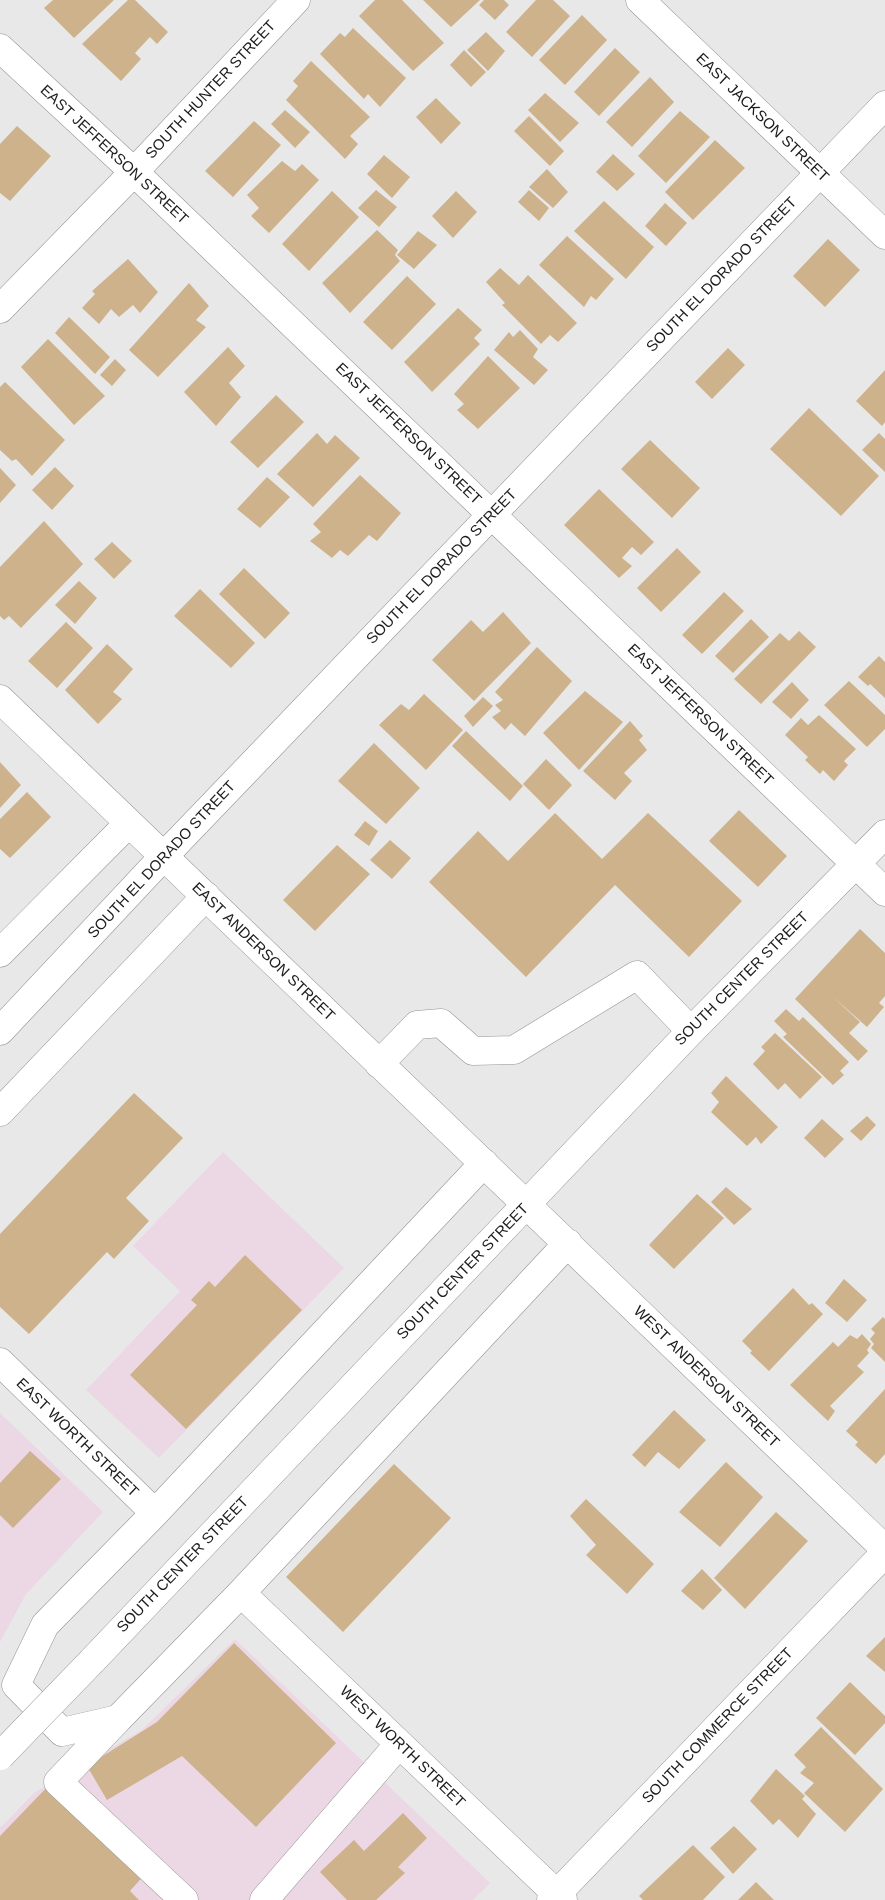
<!DOCTYPE html>
<html>
<head>
<meta charset="utf-8">
<style>
	body { margin:0 }
	canvas { display:block; background:#e8e8e9 }
</style>
</head>
<body>
<canvas width="885" height="1900"></canvas>
<script>
const g = document.querySelector('canvas').getContext('2d');
g.lineJoin = 'round';
function paint(path, color) { g.fillStyle = color; g.fill(path, 'evenodd'); }
function stroke(path, color, width, dash) { g.strokeStyle = color; g.lineWidth = width; g.lineCap = dash ? 'butt' : 'round'; g.setLineDash(dash || []); g.stroke(path); }
function label(font, color, halo, rows, align = 'center') {
  g.font = font + ' Helvetica,sans-serif'; g.lineWidth = 4; g.setLineDash([]); g.textBaseline = 'middle'; g.strokeStyle = halo; g.fillStyle = color; for (const [text, x, y, turn = 0] of rows) {
    g.save(); g.translate(x, y); g.rotate((+turn || 0) * Math.PI / 180); g.textAlign = isNaN(turn) ? turn : align; if (halo) g.strokeText(text, 0, 0); g.fillText(text, 0, 0); g.restore();
  }
}
const industrial = new Path2D(`
	M223,1152L344,1268L159,1458L86,1390L180,1291L133,1246Z
	M0,1413L103,1512L26,1594L0,1642Z
	M235,1639L490,1883L473,1900H0V1828L34,1793L142,1730Z`);
const building = new Path2D(`
	M53,0H114L74,38L44,8Z
	M128,0H135L168,32L157,44L150,37L135,53L141,59L121,81L82,44Z
	M375,0H402L444,43L413,71L359,16Z
	M423,0H480L451,27Z
	M484,0H504L509,5L495,20L479,5Z
	M536,0H553L570,16L532,57L506,32Z
	M582,15L607,40L565,85L539,60Z
	M353,28L406,78L380,107L368,94L364,99L320,54L340,33L345,37Z
	M486,32L505,51L488,71L467,50Z
	M615,48L640,72L599,116L574,92Z
	M464,50L486,72L471,87L450,65Z
	M311,61L370,117L350,136L358,144L345,159L286,100L298,86L293,81Z
	M650,77L674,102L632,147L606,122Z
	M545,93L579,123L560,142L528,110Z
	M436,98L461,123L441,144L416,117Z
	M285,110L310,132L295,148L271,124Z
	M680,111L710,137L666,183L638,156Z
	M529,116L564,151L550,166L514,131Z
	M254,121L281,145L233,197L205,171Z
	M17,126L51,156L10,201L0,193V144Z
	M715,140L745,168L693,220L665,192Z
	M613,154L635,174L617,191L596,172Z
	M384,155L410,177L392,198L367,174Z
	M282,161L295,171L302,164L319,180L269,233L251,216L259,208L247,195Z
	M547,169L568,192L553,208L529,187Z
	M376,190L397,207L379,227L358,208Z
	M529,190L549,208L539,221L518,202Z
	M332,191L359,217L309,271L282,244Z
	M456,191L477,212L453,238L432,216Z
	M604,201L654,247L626,279L574,231Z
	M665,203L687,223L666,246L645,226Z
	M377,230L398,250L395,255L400,261L350,313L322,283Z
	M418,231L437,245L414,269L397,255Z
	M567,236L614,279L596,300L591,296L584,307L539,265Z
	M828,239L860,270L825,307L793,276Z
	M128,259L158,292L140,313L133,305L119,317L111,309L99,324L82,308L95,294L92,291Z
	M500,268L519,285L528,275L577,323L558,342L550,335L541,344L502,305L505,303L486,282Z
	M407,276L436,304L392,350L363,322Z
	M189,283L209,306L196,320L206,327L158,377L129,350Z
	M458,308L482,330L474,338L480,344L432,392L404,362Z
	M69,317L110,357L95,374L55,333Z
	M520,330L538,349L533,357L548,370L534,385L494,350L509,332L513,337Z
	M48,339L105,396L74,425L21,367Z
	M228,347L245,366L229,383L241,397L216,426L184,392Z
	M728,348L745,365L712,399L695,382Z
	M488,356L520,388L478,429L457,410L464,404L454,394Z
	M115,359L126,370L112,386L100,375Z
	M885,370V422L882,426L856,401Z
	M5,382L65,440L32,476L16,459L12,461L0,450V387Z
	M276,395L304,422L258,468L230,442Z
	M809,408L879,476L841,516L770,449Z
	M317,433L327,444L335,435L360,458L313,507L277,474Z
	M879,433L885,439V472L862,450Z
	M650,440L700,488L672,518L621,469Z
	M55,467L74,486L52,510L32,490Z
	M0,468L16,485L0,503Z
	M360,475L401,513L377,541L369,535L348,556L340,550L332,558L310,541L321,532L313,524Z
	M267,477L290,497L260,528L237,509Z
	M599,489L654,542L641,555L632,547L622,558L632,566L619,578L564,525Z
	M44,521L83,564L21,628L9,616L4,620L0,616V567Z
	M112,542L132,561L114,579L94,559Z
	M677,548L701,572L661,612L637,588Z
	M244,568L290,613L265,639L219,594Z
	M79,581L97,598L75,624L55,605Z
	M200,589L255,643L231,668L174,616Z
	M724,592L744,611L702,654L682,635Z
	M503,612L531,643L474,701L432,660L471,620L483,632Z
	M751,619L769,637L733,673L715,656Z
	M66,622L93,648L57,688L28,661Z
	M799,631L816,647L761,704L734,679L780,633L789,641Z
	M107,644L133,669L113,692L122,699L98,724L65,690Z
	M537,647L572,681L525,736L511,723L505,730L492,717L501,711L495,705L503,700L495,692Z
	M879,656L885,662V698L870,684L868,686L858,677Z
	M849,681L885,715V729L867,747L824,705Z
	M792,682L809,700L791,719L772,702Z
	M585,691L623,722L579,770L543,733Z
	M424,694L463,730L426,770L379,725L401,704L409,710Z
	M483,697L493,706L473,727L464,716Z
	M819,715L856,749L844,761L848,765L834,781L823,770L820,774L805,760L808,757L785,735L801,718L808,725Z
	M630,721L643,736L639,740L647,750L624,773L632,781L615,800L583,771Z
	M466,731L523,786L510,801L452,746Z
	M374,743L420,788L386,824L338,781Z
	M546,759L572,785L549,810L523,784Z
	M0,762L21,785L0,808Z
	M27,792L51,817L10,858L0,849V819Z
	M739,810L787,856L758,887L709,841Z
	M555,813L602,859L648,813L742,901L689,957L615,885L526,977L429,882L478,831L508,861Z
	M365,821L378,831L369,846L354,835Z
	M390,840L411,858L392,879L370,860Z
	M337,845L370,874L315,931L283,900Z
	M860,929L885,953V996L879,1003L884,1007L867,1027L831,995L860,1022L849,1033L868,1051L858,1061L795,999Z
	M786,1009L799,1021L803,1017L849,1062L840,1071L844,1075L833,1085L783,1037L787,1034L774,1021Z
	M775,1033L822,1077L800,1099L785,1083L778,1090L753,1064L765,1051L761,1047Z
	M726,1076L778,1127L761,1144L756,1137L747,1146L711,1112L719,1102L711,1093Z
	M134,1093L183,1138L126,1198L149,1221L114,1259L107,1252L29,1334L0,1307V1234Z
	M867,1116L876,1125L861,1141L850,1131Z
	M822,1119L844,1139L825,1158L804,1138Z
	M726,1187L752,1209L734,1225L711,1202Z
	M697,1194L724,1218L674,1269L649,1245Z
	M245,1255L302,1310L186,1429L130,1375L197,1305L191,1300L209,1281L215,1287Z
	M844,1279L867,1300L847,1322L825,1303Z
	M793,1288L809,1305L812,1303L823,1314L769,1371L750,1353L752,1351L742,1341Z
	M883,1317L885,1319V1362L871,1348L874,1344L870,1339L875,1333L871,1329Z
	M862,1334L871,1344L867,1350L869,1353L857,1366L864,1372L830,1406L835,1411L828,1421L790,1385L833,1342L838,1347L850,1335L857,1339Z
	M885,1389V1454L876,1464L855,1445L858,1442L846,1431Z
	M674,1410L706,1440L679,1469L658,1452L645,1467L632,1455Z
	M30,1451L61,1479L13,1528L0,1515V1483Z
	M726,1462L763,1497L720,1547L679,1512Z
	M394,1464L451,1518L343,1632L286,1577Z
	M586,1499L654,1564L627,1594L586,1555L596,1545L570,1516Z
	M776,1512L808,1541L745,1609L714,1578Z
	M702,1569L722,1590L703,1610L681,1591Z
	M885,1637V1672L866,1656Z
	M234,1643L336,1743L256,1827L182,1756L107,1800L87,1766L157,1722Z
	M850,1682L885,1716V1723L855,1755L816,1718Z
	M821,1727L883,1789L845,1832L804,1793L814,1783L800,1773L806,1767L794,1755Z
	M776,1769L805,1796L802,1799L816,1814L798,1838L779,1819L773,1825L750,1801Z
	M53,1781L146,1873L130,1891L139,1900H0V1836Z
	M403,1813L427,1838L398,1867L405,1873L376,1900H347L320,1872L354,1840L364,1851Z
	M734,1826L757,1849L733,1874L710,1848Z
	M693,1845L725,1877L703,1900H643L639,1896Z
	M756,1882L774,1900H738Z`);
const minor = new Path2D(`
	M640,0L885,235
	M0,48L134,172L885,892
	M0,309L134,172L296,0
	M0,699L885,1549
	M0,953L129,823
	M379,1064L417,1025L441,1023L473,1051L514,1050L637,975L691,1031
	M0,1112L206,896
	M484,1163L155,1513L45,1625L16,1685L62,1732L118,1719L241,1593L568,1243
	M0,1362L155,1513
	M241,1593L563,1900
	M118,1719L58,1782L184,1900
	M264,1900L399,1744
	M551,1900L885,1553`);
const major = new Path2D(`
	M0,1031L164,856L885,105
	M92,1661L691,1031L885,834`);
const majorBridge = new Path2D(`
	M0,1756L92,1661`);
const streetNames = [
	["SOUTH HUNTER STREET",211,90,-47],
	["EAST JACKSON STREET",762,118,44],
	["EAST JEFFERSON STREET",114,155,43],
	["SOUTH EL DORADO STREET",722,275,-46],
	["EAST JEFFERSON STREET",408,434,44],
	["SOUTH EL DORADO STREET",442,567,-46],
	["EAST JEFFERSON STREET",700,715,44],
	["SOUTH EL DORADO STREET",162,860,-47],
	["EAST ANDERSON STREET",263,952,44],
	["SOUTH CENTER STREET",742,979,-45],
	["SOUTH CENTER STREET",463,1272,-46],
	["WEST ANDERSON STREET",706,1377,44],
	["EAST WORTH STREET",77,1438,44],
	["SOUTH CENTER STREET",183,1565,-46],
	["SOUTH COMMERCE STREET",718,1726,-46],
	["WEST WORTH STREET",402,1747,44]
];
paint(industrial, '#ecd7e5');
paint(building, '#cdb28b');
stroke(minor, '#949495', 29);
stroke(major, '#949495', 29);
stroke(minor, '#fff', 28);
stroke(major, '#fff', 28);
stroke(majorBridge, '#949495', 29, []);
stroke(majorBridge, '#fff', 28);
label('15px', '#1d1c1d', '#fff', streetNames);
</script>
</body>
</html>
